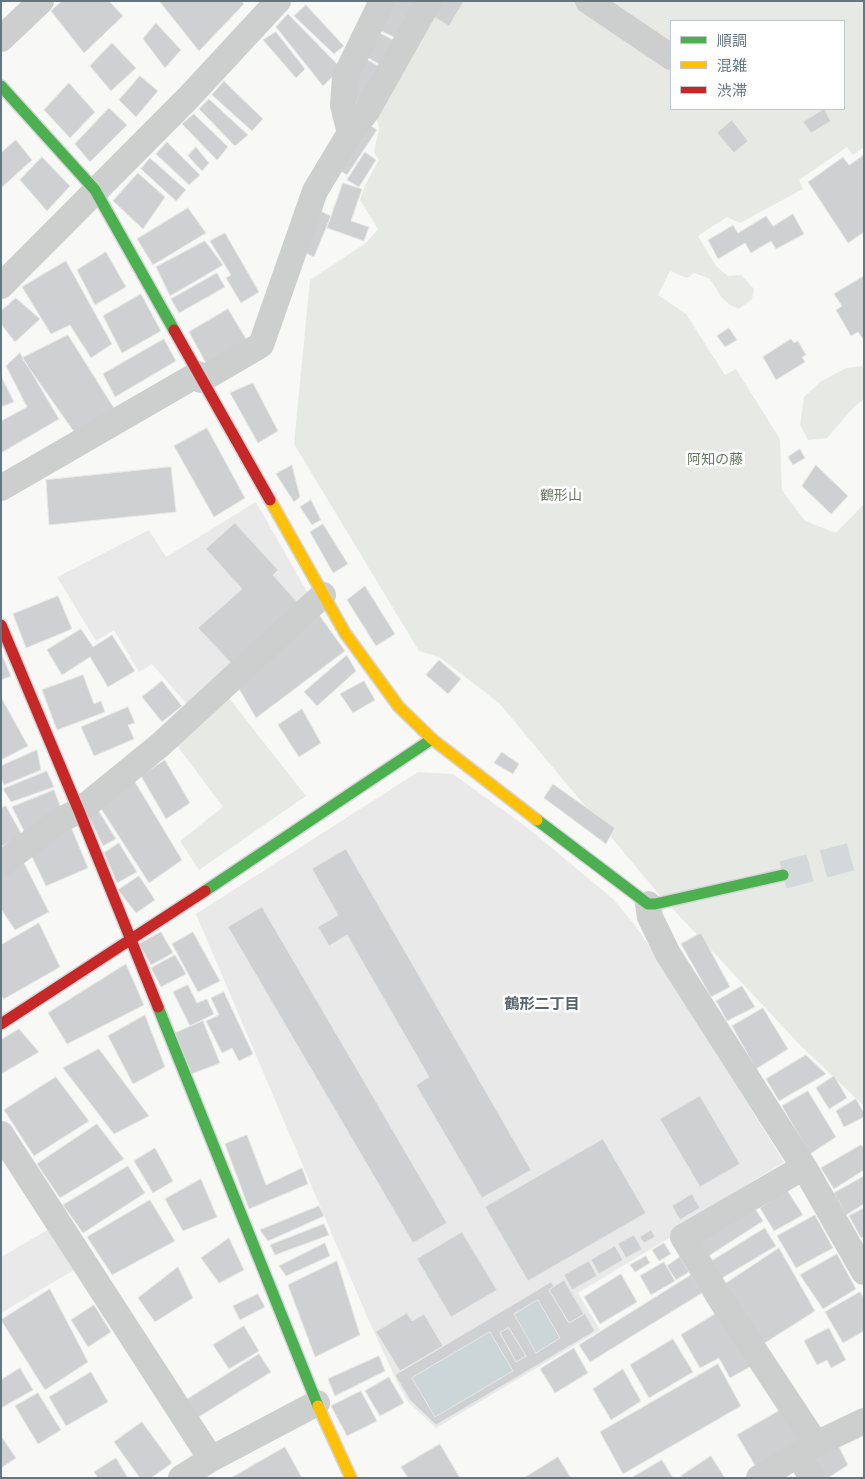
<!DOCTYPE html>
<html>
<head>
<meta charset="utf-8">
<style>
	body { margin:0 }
	#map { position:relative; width:865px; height:1479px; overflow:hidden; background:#f8f8f7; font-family:Ubuntu,"Noto Sans JP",sans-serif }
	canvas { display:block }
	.frame { position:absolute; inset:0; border:2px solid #647681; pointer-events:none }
	.legend { position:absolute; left:670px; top:20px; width:175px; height:90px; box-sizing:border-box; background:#fff; border:1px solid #c1c8cd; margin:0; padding:6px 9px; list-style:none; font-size:15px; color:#647681 }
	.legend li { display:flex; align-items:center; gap:10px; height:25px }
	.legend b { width:25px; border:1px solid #c1c8cd }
</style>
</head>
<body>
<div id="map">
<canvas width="865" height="1479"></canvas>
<div class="frame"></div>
<ul class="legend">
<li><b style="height:6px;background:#4caf50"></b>順調</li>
<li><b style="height:6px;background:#ffc107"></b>混雑</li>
<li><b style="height:6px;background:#c62828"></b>渋滞</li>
</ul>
</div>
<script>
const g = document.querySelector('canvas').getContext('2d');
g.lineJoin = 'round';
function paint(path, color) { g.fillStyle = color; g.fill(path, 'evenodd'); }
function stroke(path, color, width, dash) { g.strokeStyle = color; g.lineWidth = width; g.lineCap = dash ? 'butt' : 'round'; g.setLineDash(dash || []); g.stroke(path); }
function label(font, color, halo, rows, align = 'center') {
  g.font = font + ' Ubuntu,"Noto Sans JP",sans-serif'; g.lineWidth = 5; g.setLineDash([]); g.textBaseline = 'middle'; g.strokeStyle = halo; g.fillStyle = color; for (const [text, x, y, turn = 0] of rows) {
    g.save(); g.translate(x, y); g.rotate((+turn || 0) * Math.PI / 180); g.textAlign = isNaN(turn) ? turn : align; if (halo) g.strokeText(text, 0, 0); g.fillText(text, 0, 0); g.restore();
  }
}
const built = new Path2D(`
	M256,502L311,599L191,709L152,664L139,672L114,630L96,641L57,577L149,530L166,557Z
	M418,772L453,774L529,829L613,899L634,924L657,958L784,1162L672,1231L674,1235L578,1293L600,1330L436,1428L409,1403L398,1384L366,1314L196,914Z
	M49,1229L74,1270L1,1313V1257Z`);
const green = new Path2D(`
	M435,1H864V147L853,155L847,147L799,180L803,189L740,223L727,217L698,236L716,266L728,276L741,275L754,289L752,299L739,309L730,305L722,298L710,279L694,273L687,278L670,271L658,295L686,314L725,375L736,369L780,439L782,490L805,521L836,533L864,504V1106L800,1045L657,892L499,703L439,657L419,651L294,444L310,280L366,243L378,229L360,200L364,187L379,160L374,152L379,129L376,117ZM671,21H844V109H671Z
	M862,366L864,368V399L853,408L827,438L808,440L800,425L804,397L820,382L846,368Z
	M228,697L306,796L199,870L180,841L223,807L176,744Z`);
const water = new Path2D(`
	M538,1300L560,1338L536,1353L514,1315Z
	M490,1332L513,1371L435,1417L412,1378Z`);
const building = new Path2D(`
	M62,1H109L123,16L84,53L51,11Z
	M161,1H241L244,4L199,51L160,2Z
	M385,1H419L400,40L373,27Z
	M437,1H464L449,26L429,14Z
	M306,5L344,46L334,54L294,16Z
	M288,14L341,68L323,86L276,27Z
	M156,23L181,50L165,68L143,39Z
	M276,32L305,69L296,78L263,40Z
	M378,32L399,43L386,68L365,56Z
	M112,43L136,68L111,91L90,66Z
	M366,59L382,68L363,106L346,97Z
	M140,76L158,91L136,117L119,100Z
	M224,81L263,119L252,131L212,95Z
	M69,83L95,112L70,138L44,110Z
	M209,99L248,135L235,146L199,109Z
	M109,108L127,125L90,162L75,144Z
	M824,109L831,121L811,133L803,122Z
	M194,114L228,147L217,160L182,124Z
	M732,120L748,141L734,153L717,133Z
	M364,121L377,130L347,175L334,167Z
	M16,140L32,160L1,188V153Z
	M167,142L200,175L189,185L156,154Z
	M196,147L209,163L202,171L188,156Z
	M365,152L376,160L359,187L347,180Z
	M864,155V232L848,243L808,182L843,157L849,165Z
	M42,157L70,186L47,211L20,180Z
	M150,158L186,190L176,201L141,169Z
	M138,173L165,197L143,229L113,201Z
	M343,183L362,189L351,221L369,227L364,241L327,228Z
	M188,208L206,233L153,265L137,239Z
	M316,209L331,216L314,257L299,250Z
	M793,214L804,234L776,249L771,241L751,253L745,243L718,259L708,240L733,225L738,233L766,216L773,226Z
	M225,233L259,292L241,303L226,278L231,275L210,241Z
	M205,241L223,265L170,296L156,267Z
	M106,252L126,287L95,305L77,270Z
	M66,261L112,344L91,358L70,325L51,334L22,287Z
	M217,273L225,287L179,313L171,299Z
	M864,276V340L858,332L851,336L836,310L842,306L834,294Z
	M141,294L161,331L122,353L103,316Z
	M16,298L40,319L15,342L1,324V311Z
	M228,309L248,342L207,365L189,332Z
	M729,328L737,340L725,347L717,336Z
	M68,335L117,413L77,436L22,358Z
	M164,339L176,361L115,397L103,374Z
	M791,339L794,343L798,341L806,355L802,357L805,362L776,380L763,357Z
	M20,353L59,419L1,453V421L27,407L6,366Z
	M1,376L14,402L1,407Z
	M253,383L278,431L258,443L230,393Z
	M207,428L245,498L214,517L174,446Z
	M800,449L805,458L793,465L788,457Z
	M292,465L300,497L294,502L276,474Z
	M816,465L848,496L831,514L802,486Z
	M171,467L176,512L49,525L46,480Z
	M311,500L321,520L312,525L300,507Z
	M235,523L278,570L273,575L298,603L231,663L198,628L242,589L206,549Z
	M323,524L348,564L333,573L310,532Z
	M365,586L395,634L376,646L347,600Z
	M58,596L72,629L26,648L13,614Z
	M317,612L345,651L256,718L238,687Z
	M81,629L93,647L112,635L135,671L108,687L90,657L62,675L47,650Z
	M1,653L11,676L1,680Z
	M347,655L356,671L317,706L304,692Z
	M439,660L461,679L448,694L426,675Z
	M83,675L94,704L101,701L105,712L57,730L42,690Z
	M162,681L182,706L162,722L142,697Z
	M364,681L375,700L353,713L340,694Z
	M1,697L28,746L1,760Z
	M128,707L135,723L128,725L134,739L94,756L81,727Z
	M302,709L321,743L299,757L278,725Z
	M37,750L41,770L4,785L1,779V766Z
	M502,752L519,764L513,774L494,763Z
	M165,760L190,803L166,819L141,776Z
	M47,771L54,787L11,802L3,789Z
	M132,777L182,860L149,883L98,804Z
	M553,784L615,828L606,844L544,798Z
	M54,790L61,808L25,833L12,807Z
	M6,806L22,835L1,847V808Z
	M98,810L116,839L103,846L89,817Z
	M69,822L88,868L46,886L30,853Z
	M119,843L137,872L117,883L104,853Z
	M346,849L531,1170L482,1198L416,1085L429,1077L347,935L329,946L318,927L338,915L312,869Z
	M22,859L49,912L15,930L1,909V874Z
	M139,876L155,900L136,913L118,890Z
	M262,907L447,1223L413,1243L228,927Z
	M39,923L60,967L4,999L1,996V945Z
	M161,932L173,953L151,965L139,944Z
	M193,932L220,981L198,992L172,944Z
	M701,933L730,987L711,997L681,944Z
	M175,955L186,974L161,987L151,968Z
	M126,964L144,1005L67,1044L48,1013Z
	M188,985L197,1003L207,999L214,1014L190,1026L173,992Z
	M742,986L755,1007L727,1021L716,1001Z
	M224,992L253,1054L239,1061L232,1048L222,1053L206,1021L219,1015L211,998Z
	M763,1008L788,1049L756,1069L732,1026Z
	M145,1015L165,1067L133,1084L108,1036Z
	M203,1021L220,1063L189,1075L173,1034Z
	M19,1029L39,1052L1,1074V1040Z
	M99,1049L149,1116L114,1134L63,1068Z
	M806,1055L826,1074L779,1101L766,1079Z
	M834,1076L847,1098L829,1109L816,1088Z
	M56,1077L89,1121L34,1156L4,1110Z
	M808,1091L836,1137L810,1154L782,1106Z
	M700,1096L740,1164L700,1187L660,1119Z
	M856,1099L864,1113V1117L844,1127L836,1111Z
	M97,1124L124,1159L60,1198L37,1164Z
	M247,1135L266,1185L302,1168L308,1184L249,1209L225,1144Z
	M603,1139L646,1213L528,1281L485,1207Z
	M861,1145L864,1148V1170L834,1189L821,1168Z
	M155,1148L173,1181L153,1193L134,1161Z
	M128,1166L145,1193L83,1233L63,1205Z
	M864,1176V1204L846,1215L834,1193Z
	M201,1179L217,1217L183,1231L165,1199Z
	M787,1190L803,1215L774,1231L760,1208Z
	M692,1194L700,1208L680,1220L672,1206Z
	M150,1200L175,1241L112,1275L87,1237Z
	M753,1205L763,1221L707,1257L697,1242Z
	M319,1206L324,1216L268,1241L260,1230Z
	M864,1208V1237L861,1238L849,1216Z
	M815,1215L833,1248L796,1268L777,1236Z
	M324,1224L329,1235L275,1255L270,1245Z
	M765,1228L776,1246L722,1278L710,1262Z
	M651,1230L655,1237L644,1243L640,1237Z
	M462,1232L497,1290L451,1317L417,1259Z
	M634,1235L642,1249L626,1258L618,1244Z
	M229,1238L244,1270L219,1283L201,1258Z
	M325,1243L330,1256L286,1276L279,1266Z
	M664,1243L671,1254L659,1261L652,1250Z
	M615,1246L623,1260L599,1274L591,1260Z
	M779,1248L815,1311L763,1344L725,1284Z
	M837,1254L856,1289L823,1309L800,1275Z
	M646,1256L650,1263L635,1272L630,1265Z
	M680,1257L689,1272L676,1280L667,1266Z
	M337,1261L360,1335L315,1357L288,1285Z
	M589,1261L597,1276L572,1290L564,1275Z
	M664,1262L675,1281L651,1295L640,1276Z
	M178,1267L193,1298L155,1322L138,1298Z
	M621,1274L637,1302L600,1324L584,1297Z
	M691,1275L702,1293L590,1362L579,1345Z
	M564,1280L584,1314L569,1323L549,1290Z
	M565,1280L595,1331L436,1425L410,1400L395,1375L551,1282L554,1286ZM564,1280L584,1314L569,1323L549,1290ZM538,1300L560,1338L536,1353L514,1314ZM509,1328L526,1356L516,1362L500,1333ZM490,1332L513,1371L435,1417L412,1378Z
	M50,1289L88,1362L45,1390L1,1320Z
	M860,1292L864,1298V1331L843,1343L825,1312Z
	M258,1294L265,1307L240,1320L233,1306Z
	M94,1305L111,1332L88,1347L71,1320Z
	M720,1311L753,1365L730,1378L719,1358L700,1368L681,1335Z
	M407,1313L412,1321L424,1314L443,1346L400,1371L376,1332Z
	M244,1326L259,1351L229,1369L213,1345Z
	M509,1328L526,1356L516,1362L500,1333Z
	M829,1328L846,1360L831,1368L827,1360L817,1365L804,1341Z
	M673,1339L693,1372L649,1398L630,1365Z
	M574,1348L588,1373L555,1393L540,1369Z
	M259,1354L271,1372L197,1418L186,1400Z
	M379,1356L385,1371L335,1396L328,1379Z
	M718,1364L741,1406L623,1474L600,1432Z
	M20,1368L33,1390L1,1408V1380Z
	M623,1369L641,1401L611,1420L593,1389Z
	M91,1372L108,1402L66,1426L49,1397Z
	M389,1377L404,1403L380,1416L365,1391Z
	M361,1391L377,1421L347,1436L331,1406Z
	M38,1393L61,1430L38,1444L15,1406Z
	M784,1408L803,1440L756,1467L737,1435Z
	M142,1422L172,1463L151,1478H140L114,1442Z
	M1,1436L16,1458L1,1468Z
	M440,1444L460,1478H408L401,1467Z
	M838,1445L848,1465L828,1478H821L811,1462Z
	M285,1447L302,1478H231Z
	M711,1456L725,1478H682L681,1476Z
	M558,1457L571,1478H524Z
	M116,1458L128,1478H98L94,1472Z
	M662,1460L673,1478H631Z`);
const secondaryTunnel = new Path2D(`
	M783,875L864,853`);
const street = new Path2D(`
	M588,1L671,57
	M1,39L41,1
	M350,133L367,111L429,1
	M1,286L189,97L278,1
	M201,380L261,345L315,191L350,133L343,105L345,77L382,1
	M1,488L198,374
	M1,864L62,819L79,811L160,745L323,595
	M648,904L650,917L668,954L804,1167L864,1272
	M1,1134L211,1459
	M804,1167L683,1237L721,1300L816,1444
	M798,1454L812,1478
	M181,1478L211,1459L317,1403
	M759,1478L816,1444L864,1421`);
const fast = new Path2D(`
	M1,86L95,190L174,330
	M537,820L648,904H655L783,875
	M205,891L432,739
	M158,1007L318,1406`);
const slow = new Path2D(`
	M270,500L345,633L399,707L432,739L537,820
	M318,1406L351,1478`);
const jam = new Path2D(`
	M174,330L270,500
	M1,625L79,811L158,1007
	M1,1024L205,891`);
const parkNames = [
	["阿知の藤",715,459],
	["鶴形山",561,495]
];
const neighbourhoodNames = [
	["鶴形二丁目",542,1004]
];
paint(built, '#e8e9e8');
paint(green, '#e7eae4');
paint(water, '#ccd6d8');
paint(building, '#cfd0d1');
stroke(building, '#e7e7e6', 1);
stroke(secondaryTunnel, '#d3d8da', 28, [28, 14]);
stroke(fast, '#d4d5d6', 14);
stroke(slow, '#d4d5d6', 14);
stroke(jam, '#d4d5d6', 14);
stroke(street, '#cdcece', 26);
stroke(fast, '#4caf50', 11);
stroke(slow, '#ffc107', 11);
stroke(jam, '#c62828', 11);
label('14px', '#687963', '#fff', parkNames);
label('bold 15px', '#56646c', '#fff', neighbourhoodNames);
</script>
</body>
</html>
